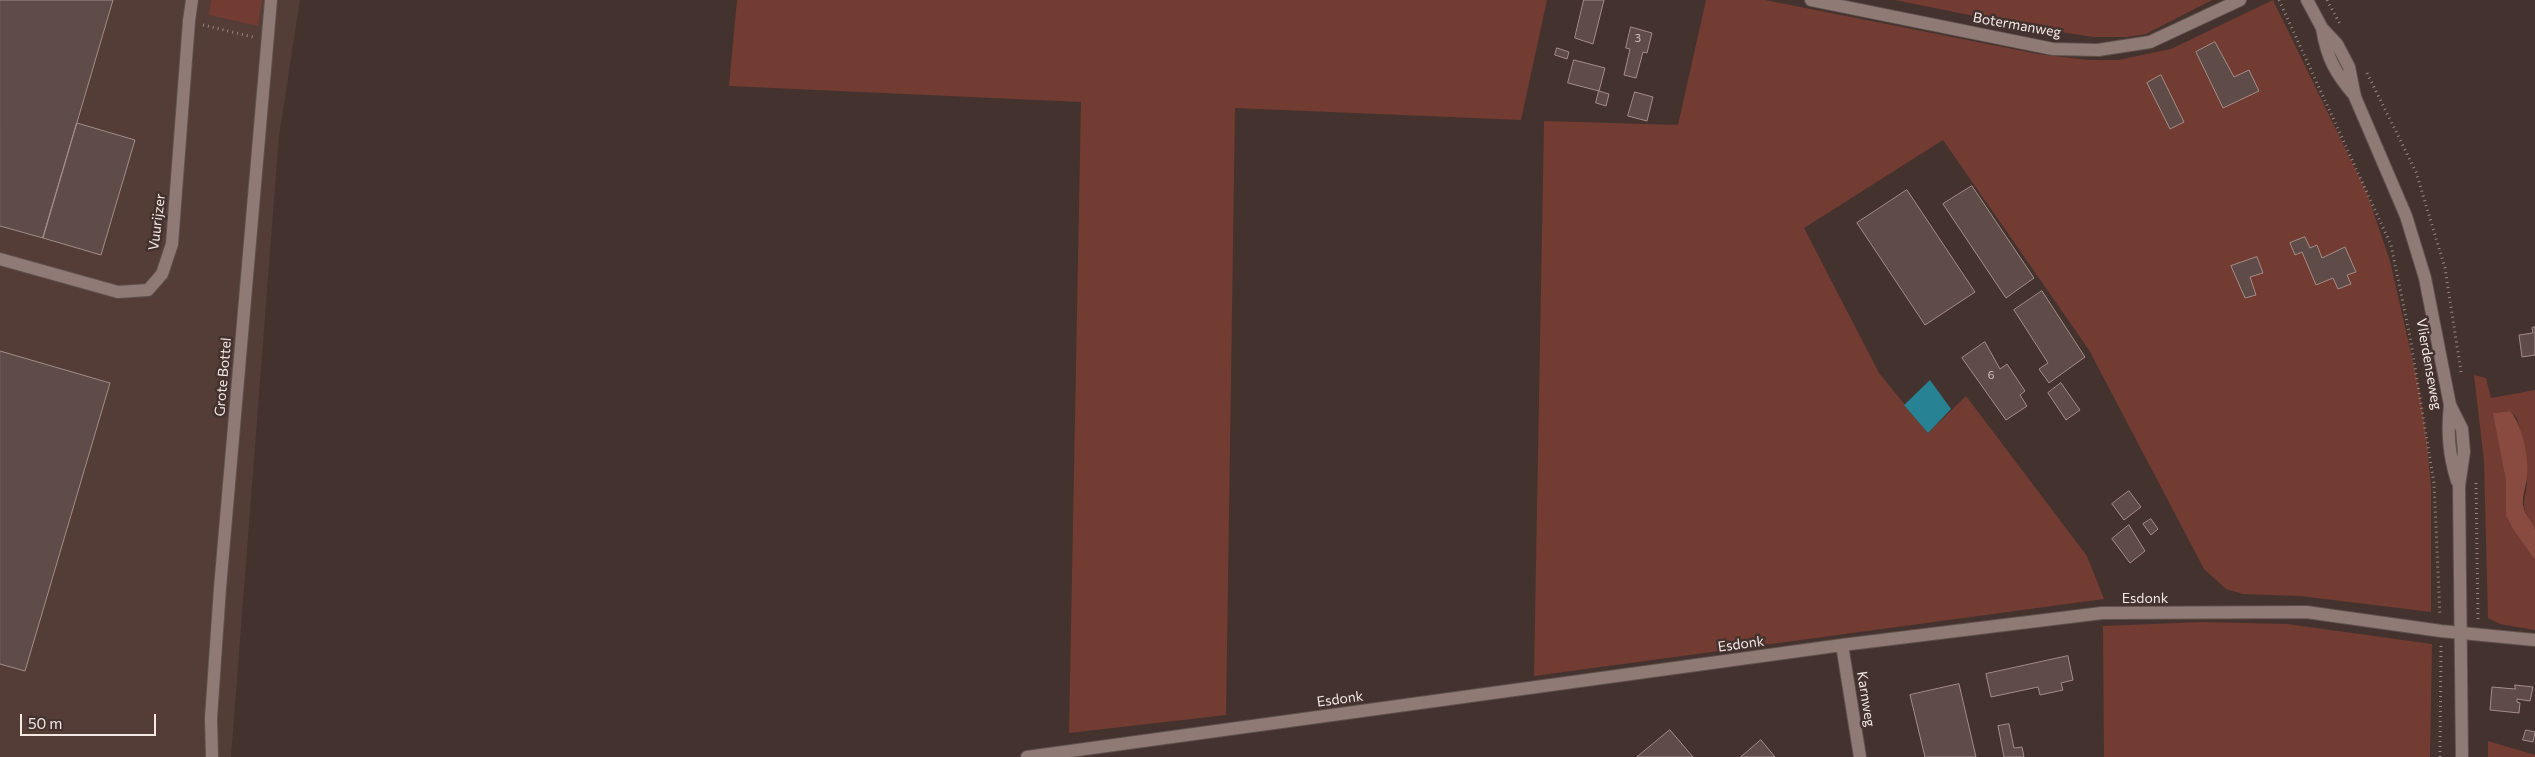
<!DOCTYPE html>
<html>
<head>
<meta charset="utf-8">
<style>
	body { margin:0 }
	#map { position:relative; width:2535px; height:757px; overflow:hidden; background:#44322e; font-family:Commissioner,sans-serif }
	canvas { display:block }
	.scale { position:absolute; left:20px; top:714px; width:136px; height:22px; box-sizing:border-box; border:2px solid #f4e8e5; border-top:0; padding-left:6px; font-size:15px; line-height:18px; white-space:nowrap; color:#f4e8e5; -webkit-text-stroke:4px #44322e; paint-order:stroke }
</style>
</head>
<body>
<div id="map">
<canvas width="2535" height="757"></canvas>
<div class="scale">50 m</div>
</div>
<script>
const g = document.querySelector('canvas').getContext('2d');
g.lineJoin = 'round';
function paint(path, color) { g.fillStyle = color; g.fill(path, 'evenodd'); }
function stroke(path, color, width, dash) { g.strokeStyle = color; g.lineWidth = width; g.lineCap = dash ? 'butt' : 'round'; g.setLineDash(dash || []); g.stroke(path); }
function label(font, color, halo, rows, align = 'center') {
  g.font = font + ' Commissioner,sans-serif'; g.lineWidth = 5; g.setLineDash([]); g.textBaseline = 'middle'; g.strokeStyle = halo; g.fillStyle = color; for (const [text, x, y, turn = 0] of rows) {
    g.save(); g.translate(x, y); g.rotate((+turn || 0) * Math.PI / 180); g.textAlign = isNaN(turn) ? turn : align; if (halo) g.strokeText(text, 0, 0); g.fillText(text, 0, 0); g.restore();
  }
}
const built = new Path2D(`
	M0,0H300L279,136L231,757H0Z`);
const green = new Path2D(`
	M211,0H262L258,26L209,15Z
	M737,0H1547L1521,120L1235,108L1226,715L1069,733L1081,102L729,86Z
	M1706,0H1765L2038,54L2088,60H2118L2171,49L2273,0L2367,193L2390,261L2419,388L2427,443L2431,487V612L2300,596L2243,594L2226,589L2204,569L2089,350L1943,140L1804,228L1879,373L1928,433L1966,396L2087,556L2104,599L1534,676L1544,121L1678,125Z
	M1895,0H2212L2146,34L2127,37H2093L2028,27Z
	M2474,375L2486,378L2491,398L2535,390V529C2515,502 2529,500 2527,473C2525,455 2522,435 2517,418L2510,411L2494,413L2506,481V516L2513,529L2535,560V630L2500,624L2488,618L2484,461Z
	M2201,622L2287,624L2432,644L2430,757H2104L2103,626Z
	M2488,741L2535,755V757H2488Z`);
const forest = new Path2D(`
	M2510,411C2523,426 2529,458 2527,478C2526,486 2522,496 2523,505C2525,517 2531,519 2535,529C2535,536 2535,551 2535,560L2513,529L2506,516V481L2493,413Z`);
const water = new Path2D(`
	M1930,380L1951,409L1928,433L1904,405Z`);
const building = new Path2D(`
	M0,0H113L43,238L0,226Z
	M1584,0H1604L1593,44L1575,38Z
	M1631,27L1652,33L1647,53L1643,52L1636,78L1624,75L1630,49L1626,48Z
	M2215,42L2234,77L2249,70L2259,91L2223,108L2196,52Z
	M1557,48L1569,52L1567,59L1555,55Z
	M1574,60L1605,68L1599,91L1568,83Z
	M2161,75L2184,122L2170,129L2147,83Z
	M1599,91L1609,94L1606,106L1596,103Z
	M1635,92L1653,97L1647,121L1628,116Z
	M77,123L135,140L101,255L43,238Z
	M1972,186L2034,278L2006,298L1943,204Z
	M1907,190L1975,292L1925,325L1857,223Z
	M2305,237L2310,248L2317,245L2322,258L2345,247L2356,272L2347,275L2351,284L2338,289L2333,278L2316,285L2302,252L2295,255L2290,243Z
	M2257,257L2263,273L2250,277L2256,295L2245,298L2231,266Z
	M2042,291L2085,357L2049,383L2039,369L2048,363L2014,310Z
	M2535,327V355L2522,357L2519,335L2533,333L2532,328Z
	M1985,342L2000,369L2007,364L2025,391L2020,395L2027,406L2006,420L1962,358Z
	M0,351L110,383L25,671L0,664Z
	M2061,383L2080,410L2066,420L2048,393Z
	M2129,491L2141,507L2124,520L2112,504Z
	M2151,519L2158,529L2151,535L2143,524Z
	M2129,525L2145,551L2130,563L2112,539Z
	M2068,656L2073,680L2061,683L2063,690L2040,695L2038,687L1991,697L1986,674Z
	M1959,684L1976,757H1925L1910,695Z
	M2515,685L2533,687L2530,701L2517,699V702L2520,703L2519,713L2490,710L2492,687L2515,689Z
	M2009,724L2014,748L2022,747L2024,757H2004L1998,726Z
	M1670,730L1693,757H1637Z
	M2526,730L2535,732L2533,742L2523,740Z
	M1761,740L1775,757H1741Z`);
const path = new Path2D(`
	M2279,0L2391,245L2410,337L2434,483L2440,616
	M2327,0L2340,24
	M203,25L253,37
	M2367,73L2416,172L2445,268L2461,372
	M2476,483L2478,621
	M2440,757L2441,645`);
const street = new Path2D(`
	M1811,0L2053,49L2098,50L2150,42L2240,0
	M0,259L118,292L148,290L162,274L172,244L189,21L192,0
	M1842,645L1860,757
	M212,757L211,718L220,588L271,0
	M1027,757L1842,645L2102,613L2306,612L2441,631L2535,640`);
const secondary = new Path2D(`
	M2307,0L2322,28L2337,44L2349,67L2355,97L2406,216L2425,278L2450,405L2462,429L2464,452L2459,486L2462,757
	M2322,28C2327,58 2335,73 2355,96
	M2450,405C2447,433 2449,455 2457,481`);
const numberNames = [
	["3",1638,38],
	["6",1991,375]
];
const streetNames = [
	["Botermanweg",2017,25,10],
	["Vuurijzer",157,222,-83],
	["Vlierdenseweg",2429,364,80],
	["Grote Bottel",223,377,-85],
	["Esdonk",2145,598],
	["Esdonk",1741,644,-8],
	["Esdonk",1340,699,-8],
	["Karnweg",1866,699,81]
];
paint(built, '#543c37');
paint(green, '#723c32');
paint(forest, '#894b3f');
paint(water, '#278293');
paint(building, '#5f4c48');
stroke(building, '#a38d88', 1);
stroke(street, '#5f504c', 14);
stroke(secondary, '#5f504c', 14);
stroke(path, '#968683', 3, [1, 4]);
stroke(street, '#8f7a75', 12);
stroke(secondary, '#8f7a75', 12);
label('11px', '#cfc1be', null, numberNames);
label('14px', '#f4e8e5', '#44322e', streetNames);
</script>
</body>
</html>
